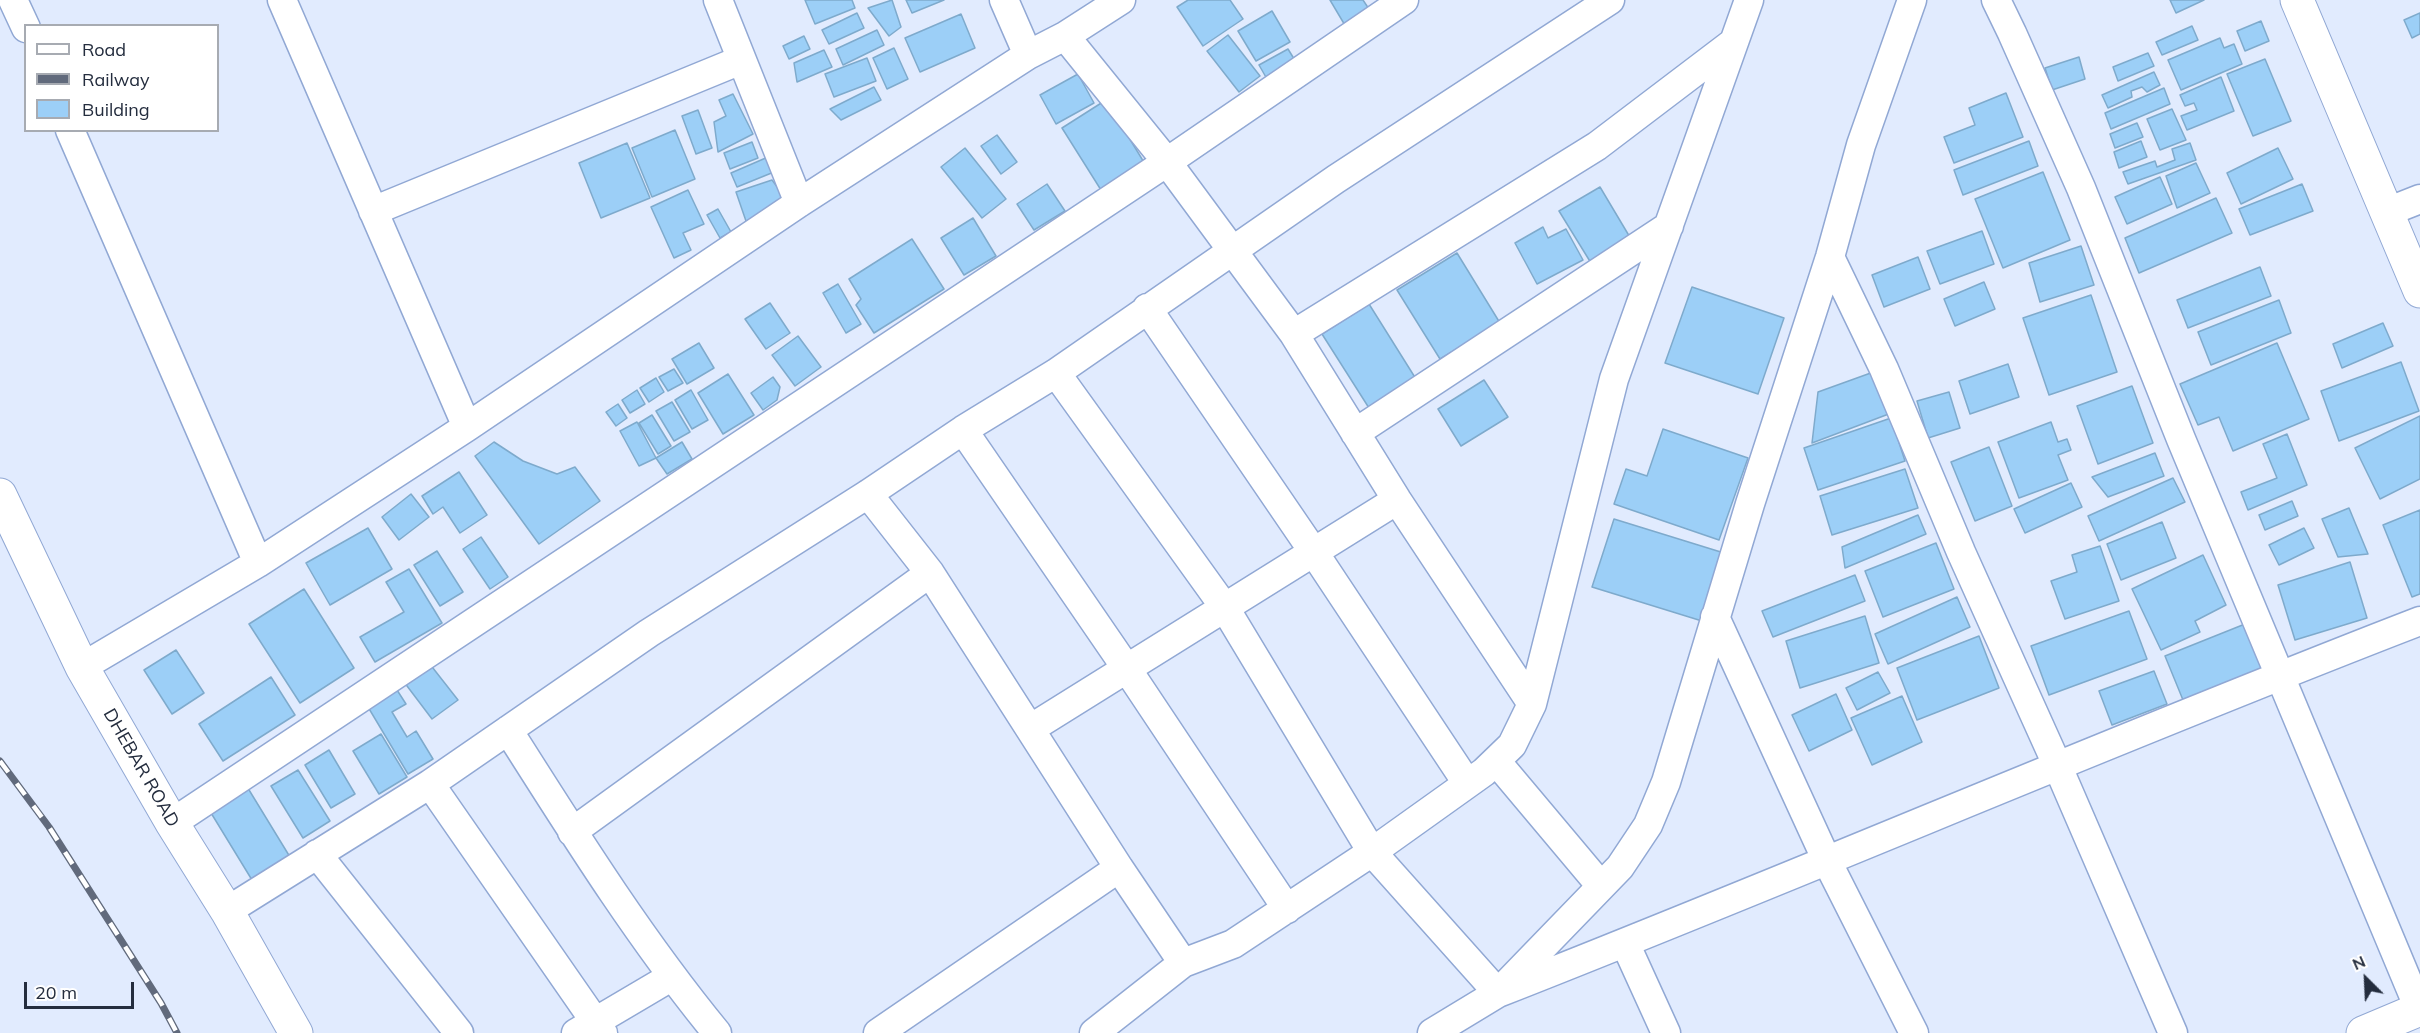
<!DOCTYPE html>
<html>
<head>
<meta charset="utf-8">
<style>
	body { margin:0 }
	#map { position:relative; width:2420px; height:1033px; overflow:hidden; background:#e1ebfe; font-family:Mulish,sans-serif }
	canvas { display:block }
	.legend { position:absolute; left:24px; top:24px; width:195px; height:108px; box-sizing:border-box; background:#fff; border:2px solid #a7abb2; margin:0; padding:8px 10px; list-style:none; font-size:18px; color:#242d3e }
	.legend li { display:flex; align-items:center; gap:12px; height:30px }
	.legend b { width:30px; border:2px solid #a7abb2 }
	.north { position:absolute; left:2336px; top:949px; width:60px; height:60px; -webkit-text-stroke:4px #fff; paint-order:stroke; rotate:336deg; font-size:16px; font-weight:700; line-height:24px; text-align:center; color:#242d3e }
	.north::after { content:''; display:block; margin:auto; width:21px; height:27px; background:#242d3e; clip-path:polygon(50% 0,100% 100%,50% 72%,0 100%) }
	.scale { position:absolute; left:24px; top:982px; width:110px; height:27px; box-sizing:border-box; border:3px solid #242d3e; border-top:0; padding-left:8px; font-size:18px; line-height:21px; white-space:nowrap; color:#242d3e; -webkit-text-stroke:4px #fff; paint-order:stroke }
</style>
</head>
<body>
<div id="map">
<canvas width="2420" height="1033"></canvas>
<ul class="legend">
<li><b style="height:8px;background:#fff"></b>Road</li>
<li><b style="height:8px;background:#616a7c"></b>Railway</li>
<li><b style="height:16px;background:#9ccff7"></b>Building</li>
</ul>
<div class="north">N</div>
<div class="scale">20 m</div>
</div>
<script>
const g = document.querySelector('canvas').getContext('2d');
g.lineJoin = 'round';
function paint(path, color) { g.fillStyle = color; g.fill(path, 'evenodd'); }
function stroke(path, color, width, dash) { g.strokeStyle = color; g.lineWidth = width; g.lineCap = dash ? 'butt' : 'round'; g.setLineDash(dash || []); g.stroke(path); }
function label(font, color, halo, rows, align = 'center') {
  g.font = font + ' Mulish,sans-serif'; g.lineWidth = 5; g.setLineDash([]); g.textBaseline = 'middle'; g.strokeStyle = halo; g.fillStyle = color; for (const [text, x, y, turn = 0] of rows) {
    g.save(); g.translate(x, y); g.rotate((+turn || 0) * Math.PI / 180); g.textAlign = isNaN(turn) ? turn : align; if (halo) g.strokeText(text, 0, 0); g.fillText(text, 0, 0); g.restore();
  }
}
const building = new Path2D(`
	M805,0H852L855,8L815,24Z
	M892,0L901,27L889,36L868,8Z
	M906,0H944L912,13Z
	M1188,0H1230L1243,19L1203,46L1177,7Z
	M1330,0H1363L1371,12L1346,27Z
	M2170,0H2204L2176,13Z
	M1272,11L1290,42L1256,61L1238,31Z
	M857,13L864,28L829,44L822,30Z
	M2420,13V34L2412,38L2404,20Z
	M961,14L975,48L920,72L905,38Z
	M2261,21L2269,41L2245,51L2237,31Z
	M2192,26L2198,40L2162,55L2156,42Z
	M877,30L884,45L843,65L836,49Z
	M1228,35L1260,76L1239,92L1207,51Z
	M804,36L810,49L789,59L783,46Z
	M2220,38L2224,48L2234,44L2242,64L2181,90L2168,60Z
	M894,48L908,79L887,89L873,58Z
	M1288,49L1296,62L1267,79L1259,65Z
	M824,50L832,67L797,82L794,63Z
	M2148,53L2154,66L2118,81L2113,67Z
	M2079,57L2085,79L2052,90L2045,68Z
	M867,58L876,81L834,97L825,74Z
	M2265,59L2291,121L2253,136L2227,74Z
	M2154,72L2160,85L2147,92L2142,87L2131,91L2132,97L2108,108L2102,95Z
	M1078,74L1094,103L1056,124L1040,95Z
	M2221,77L2234,111L2187,130L2181,116L2197,110L2194,103L2185,106L2180,95Z
	M874,87L881,100L841,120L830,109Z
	M2164,88L2170,104L2111,129L2105,113Z
	M2006,93L2023,137L1954,163L1944,137L1975,125L1969,108Z
	M733,94L753,134L718,152L714,122L726,116L719,100Z
	M1106,100L1145,164L1101,190L1062,128Z
	M2172,109L2186,140L2160,150L2147,119Z
	M698,110L712,148L696,154L682,116Z
	M2137,123L2143,137L2115,148L2110,134Z
	M675,130L695,179L652,197L632,148Z
	M997,135L1017,162L1001,174L981,146Z
	M2029,141L2038,166L1963,195L1954,170Z
	M2141,141L2147,157L2119,168L2114,152Z
	M752,142L758,158L730,169L724,153Z
	M627,143L650,198L601,218L579,163Z
	M2190,143L2196,160L2128,184L2123,172L2155,161L2157,167L2175,160L2172,149Z
	M965,148L1006,199L982,218L941,167Z
	M2278,148L2293,179L2241,204L2227,173Z
	M768,157L774,172L737,187L731,173Z
	M2196,163L2210,193L2177,208L2166,176Z
	M2043,172L2070,240L2003,268L1975,199Z
	M2160,177L2172,204L2127,224L2115,197Z
	M772,180L784,196L747,224L736,192Z
	M1047,184L1065,211L1034,230L1017,204Z
	M2302,184L2313,211L2250,235L2239,209Z
	M1600,187L1631,239L1591,263L1559,211Z
	M688,190L704,224L683,233L691,250L674,258L651,207Z
	M2216,198L2232,233L2139,273L2125,238Z
	M718,209L731,232L720,238L707,215Z
	M973,218L996,256L964,275L941,238Z
	M1543,227L1548,238L1566,229L1583,260L1537,284L1515,243Z
	M1982,231L1994,264L1940,284L1927,251Z
	M912,239L944,289L874,333L856,305L861,299L849,279Z
	M2081,246L2094,285L2040,302L2029,263Z
	M1457,253L1500,323L1440,359L1397,290Z
	M1918,257L1930,289L1884,307L1872,275Z
	M2260,267L2271,296L2188,328L2177,300Z
	M1984,282L1995,309L1955,326L1944,299Z
	M838,284L861,324L846,333L823,293Z
	M1692,287L1784,318L1758,394L1665,363Z
	M2091,295L2117,372L2049,395L2023,318Z
	M2279,300L2291,333L2211,365L2198,332Z
	M770,303L790,333L766,349L745,319Z
	M1369,304L1416,379L1369,408L1322,334Z
	M2383,323L2393,346L2342,368L2333,344Z
	M798,336L821,367L795,386L772,355Z
	M699,343L714,368L687,384L672,359Z
	M2277,343L2309,419L2233,451L2219,417L2198,425L2180,384Z
	M2401,362L2419,411L2339,441L2321,391Z
	M2008,364L2019,397L1970,414L1959,381Z
	M674,369L683,383L668,391L659,377Z
	M1879,370L1894,412L1812,443L1818,392Z
	M728,374L754,415L723,434L698,393Z
	M773,377L780,387L777,400L763,410L751,393Z
	M656,378L664,392L649,402L640,388Z
	M1484,380L1508,417L1461,446L1438,409Z
	M2132,386L2153,443L2098,464L2077,406Z
	M637,390L645,404L630,413L622,400Z
	M691,390L708,420L692,429L675,400Z
	M1949,392L1960,428L1928,438L1917,401Z
	M672,402L690,432L674,441L656,411Z
	M618,404L627,418L616,426L606,412Z
	M652,415L671,446L658,454L639,423Z
	M2420,416V479L2380,499L2355,448Z
	M1891,418L1905,461L1818,490L1804,448Z
	M637,422L656,458L639,466L620,431Z
	M2051,422L2058,442L2067,439L2071,450L2058,455L2068,480L2019,498L1998,442Z
	M1663,429L1748,458L1719,540L1614,504L1626,469L1647,476Z
	M2287,434L2307,485L2248,510L2241,492L2277,478L2263,444Z
	M494,442L523,461L557,474L575,467L600,501L539,544L475,456Z
	M682,442L692,459L667,474L656,458Z
	M1989,447L2012,506L1975,521L1951,462Z
	M2155,453L2164,476L2108,497L2092,477Z
	M1905,469L1918,508L1832,535L1820,496Z
	M459,472L487,515L460,533L443,507L433,514L422,496Z
	M2173,478L2185,502L2099,541L2088,516Z
	M2071,483L2082,507L2025,533L2014,509Z
	M411,494L429,517L399,540L382,517Z
	M2292,501L2298,516L2265,530L2259,515Z
	M2349,508L2368,554L2338,557L2322,519Z
	M2420,510V594L2412,597L2383,525Z
	M1918,515L1926,534L1845,568L1842,547Z
	M1614,519L1724,553L1702,621L1592,587Z
	M2162,522L2176,558L2121,580L2107,544Z
	M368,528L392,569L330,605L306,563Z
	M2304,528L2314,548L2279,565L2269,545Z
	M481,537L508,577L490,589L463,549Z
	M1936,543L1954,589L1883,617L1865,571Z
	M2100,546L2119,601L2065,619L2051,581L2077,572L2072,555Z
	M437,551L463,592L440,606L414,565Z
	M2203,555L2226,605L2195,621L2200,632L2161,650L2132,589Z
	M2350,562L2367,618L2295,640L2278,585Z
	M409,569L442,623L375,662L360,637L404,612L386,582Z
	M1855,575L1865,601L1773,637L1762,611Z
	M304,589L354,668L300,703L249,624Z
	M1957,597L1970,627L1888,664L1875,634Z
	M2129,611L2147,659L2049,695L2031,646Z
	M1865,616L1879,663L1800,688L1786,641Z
	M2245,624L2262,668L2183,700L2165,656Z
	M1979,636L1999,688L1917,720L1897,668Z
	M176,650L204,693L172,714L144,670Z
	M429,663L458,700L432,719L404,682Z
	M2154,671L2167,704L2112,725L2099,691Z
	M1878,672L1890,693L1857,710L1846,688Z
	M271,677L295,715L223,761L199,724Z
	M397,690L406,704L392,712L407,737L416,731L433,759L408,774L368,707Z
	M1836,694L1852,730L1809,751L1792,715Z
	M1902,696L1922,742L1872,765L1851,718Z
	M381,734L407,777L379,794L353,751Z
	M329,750L355,794L331,808L305,765Z
	M298,770L330,821L303,838L271,786Z
	M246,785L290,857L252,880L208,808Z`);
const minor = new Path2D(`
	M13,0L26,28
	M282,0L467,427
	M718,0L799,203
	M1004,0L1028,55
	M1996,0L2012,33L2081,188L2181,439L2420,1011
	M1065,36L1167,162L1294,334L1397,500L1532,704L1512,745L1484,772L1372,852L1233,944L1183,963L1094,1033
	M70,130L258,563
	M373,211L741,60
	M2387,212L2420,199
	M1830,257L1884,369L1961,552L2058,767L2173,1033
	M1147,308L1313,551L1467,783
	M1294,334L1597,146L1734,42
	M1056,373L1225,608L1372,852L1498,993C1807,872 2111,740 2420,621
	M963,430L1127,669L1287,909
	M1355,433L1669,226
	M868,494L930,573L1119,868L1183,963
	M1715,617L1827,861L1914,1033
	M82,667L258,563L467,427L799,203L1028,55L1065,36L1121,0
	M1532,704L1614,379L1749,0
	M1030,729L1397,500
	M508,730C574,834 639,938 717,1033
	M1496,761L1601,886
	M430,784L603,1033
	M172,823L1167,162L1404,0
	M572,832L930,573
	M317,854L459,1033
	M227,911L430,784L649,633L868,494L963,430L1056,373L1336,179L1610,0
	M1625,943L1666,1033
	M576,1033L671,977
	M878,1033L1119,868
	M1432,1033L1498,993L1620,867L1648,825L1666,782L1750,504L1830,257L1861,145L1912,0`);
const tertiary = new Path2D(`
	M2297,0L2420,291
	M0,495L82,667L172,823L227,911L296,1033
	M2363,1033L2420,1009`);
const rail = new Path2D(`
	M0,761L49,827L161,1003L177,1033`);
const streetNames = [
	["DHEBAR ROAD",141,768,60]
];
paint(building, '#9ccff7');
stroke(building, '#7eaacc', 1.5);
stroke(minor, '#91a8d4', 31);
stroke(tertiary, '#91a8d4', 35);
stroke(minor, '#fff', 28);
stroke(tertiary, '#fff', 33);
stroke(rail, '#616a7c', 7);
stroke(rail, '#fff', 4.5, [14]);
label('18px', '#242d3e', '#fff', streetNames);
</script>
</body>
</html>
